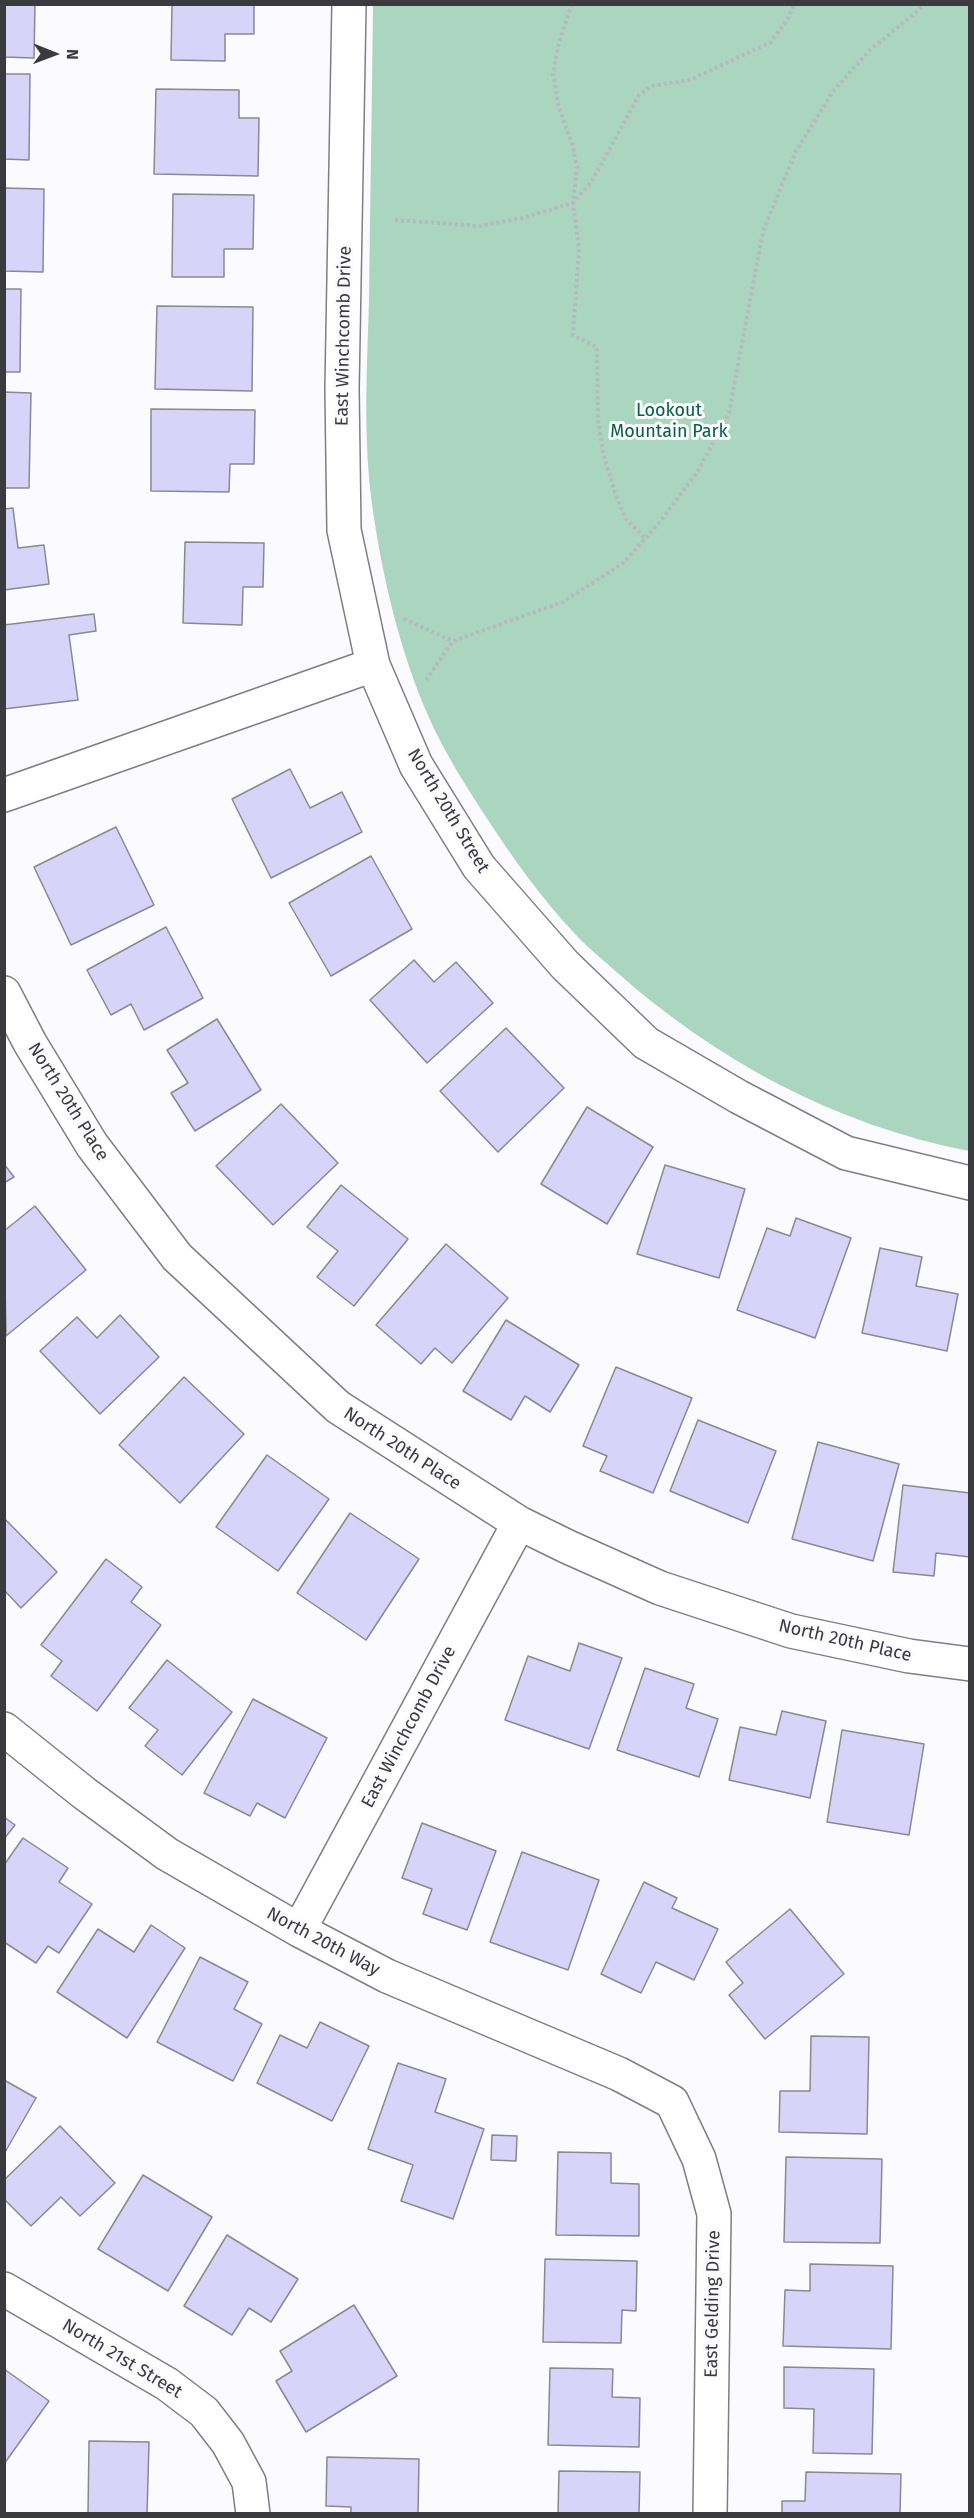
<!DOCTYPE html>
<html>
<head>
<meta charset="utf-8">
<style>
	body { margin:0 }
	#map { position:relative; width:974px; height:2518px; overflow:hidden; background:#fbfafe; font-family:"Fira Sans",sans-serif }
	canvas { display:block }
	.frame { position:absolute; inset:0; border:6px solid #3b3a3e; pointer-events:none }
	.north { position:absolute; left:24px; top:24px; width:60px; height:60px; -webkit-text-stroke:4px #fbfafe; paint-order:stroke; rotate:91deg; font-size:16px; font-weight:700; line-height:24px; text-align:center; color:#3b3a3e }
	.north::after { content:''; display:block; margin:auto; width:21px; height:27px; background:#3b3a3e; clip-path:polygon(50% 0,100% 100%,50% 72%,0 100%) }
</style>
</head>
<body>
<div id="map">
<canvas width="974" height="2518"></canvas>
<div class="frame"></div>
<div class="north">N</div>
</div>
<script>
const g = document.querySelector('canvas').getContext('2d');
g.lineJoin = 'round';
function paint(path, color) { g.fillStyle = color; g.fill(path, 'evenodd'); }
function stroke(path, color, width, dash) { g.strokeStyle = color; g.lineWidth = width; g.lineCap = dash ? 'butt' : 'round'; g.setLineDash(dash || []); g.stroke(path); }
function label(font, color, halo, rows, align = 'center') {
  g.font = font + ' "Fira Sans",sans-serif'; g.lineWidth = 6; g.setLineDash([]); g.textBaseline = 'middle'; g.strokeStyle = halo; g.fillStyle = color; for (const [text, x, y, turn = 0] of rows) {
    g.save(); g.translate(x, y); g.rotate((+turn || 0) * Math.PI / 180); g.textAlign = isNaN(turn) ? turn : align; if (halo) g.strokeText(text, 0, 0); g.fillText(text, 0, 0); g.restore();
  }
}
const green = new Path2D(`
	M373,5H969V1151C835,1125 715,1060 613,969C601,958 587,947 576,935C543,900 514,860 488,820C467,788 446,755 430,720C400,653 382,576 372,504C363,437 367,368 369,301C370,202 372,103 373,5Z`);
const building = new Path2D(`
	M4,4H35L34,58L4,57Z
	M172,4H254V34H225V61L171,60Z
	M4,74H30L29,160L4,159Z
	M156,89L239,90V118H259L258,176L154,174Z
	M4,188L44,189L43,272L4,271Z
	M173,194L254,195L253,249H224V277H172Z
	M4,289H21L20,372H4Z
	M157,306L253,307L252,391L155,389Z
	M4,392L31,393L29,488H4Z
	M151,409L255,410L254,464H230L229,492L151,491Z
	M13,508L18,548L44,545L49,584L4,590V509Z
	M185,542L264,543L263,587H243L242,625L183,623Z
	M94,614L96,631L69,635L78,700L4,709V625Z
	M290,769L310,808L342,792L362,832L271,878L232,799Z
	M116,827L154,905L71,945L34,867Z
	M371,856L412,929L331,976L289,903Z
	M166,927L203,998L144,1030L131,1004L111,1015L87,970Z
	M414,960L434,982L456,962L493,1003L427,1063L370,1000Z
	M217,1019L261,1090L195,1131L171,1093L188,1083L167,1050Z
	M506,1028L564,1088L498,1152L440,1091Z
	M281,1104L338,1163L273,1225L216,1166Z
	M587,1107L653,1147L607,1224L541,1184Z
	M4,1164L14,1177L4,1183Z
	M665,1165L745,1189L719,1278L637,1254Z
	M341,1185L408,1239L354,1306L317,1277L338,1251L307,1227Z
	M35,1206L86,1270L6,1336L4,1231Z
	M796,1218L851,1238L815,1338L737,1310L767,1228L790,1236Z
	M446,1244L508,1298L452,1363L435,1348L421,1364L376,1325Z
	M880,1248L922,1257L916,1286L958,1294L947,1351L862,1333Z
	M120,1315L159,1357L100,1414L40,1351L77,1317L97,1338Z
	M506,1320L579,1365L550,1412L525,1396L511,1420L463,1391Z
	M616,1367L692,1398L653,1493L600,1471L607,1456L583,1446Z
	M184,1377L244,1434L180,1503L119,1445Z
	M698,1420L776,1451L748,1523L670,1491Z
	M818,1442L899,1464L873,1561L792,1539Z
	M267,1455L329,1499L278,1571L216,1527Z
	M903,1485L970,1493V1557L936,1553L934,1576L893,1572Z
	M350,1513L419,1559L366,1640L297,1593Z
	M4,1518L57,1572L21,1608L4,1590Z
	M106,1559L142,1587L131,1602L161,1625L97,1711L51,1676L62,1661L41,1645Z
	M579,1643L622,1658L589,1749L505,1720L528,1656L570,1671Z
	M167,1660L232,1712L182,1775L145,1746L158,1730L129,1708Z
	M645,1668L694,1684L686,1708L718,1719L699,1777L617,1750Z
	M253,1699L327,1738L285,1818L257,1803L250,1816L204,1793Z
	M782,1711L826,1721L810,1798L729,1780L740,1727L776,1735Z
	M842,1730L924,1744L909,1835L827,1822Z
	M4,1817L15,1825L4,1839Z
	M422,1823L496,1851L467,1930L423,1914L432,1889L402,1878Z
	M23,1838L68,1868L59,1882L92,1904L59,1953L48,1946L36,1963L4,1942V1865Z
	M522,1852L599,1880L568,1970L490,1942Z
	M644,1882L677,1898L672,1908L718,1929L694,1980L656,1962L641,1993L601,1974Z
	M790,1909L844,1974L765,2039L729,1995L743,1983L726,1962Z
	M151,1925L185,1948L127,2038L57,1992L98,1929L134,1952Z
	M200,1957L248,1982L234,2009L262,2024L233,2081L157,2042Z
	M320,2022L369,2046L332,2121L257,2083L280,2035L307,2048Z
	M811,2036L869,2037L867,2134L779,2132L780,2091H810Z
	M398,2063L446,2079L435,2112L484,2129L453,2219L401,2201L413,2165L368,2149Z
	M4,2080L36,2098L4,2154Z
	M60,2126L115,2183L80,2216L61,2197L31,2226L4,2199V2180Z
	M492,2135L517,2136L516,2161L491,2160Z
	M558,2152L611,2153V2183L639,2184V2236L556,2235Z
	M786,2157L882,2159L880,2243L784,2242Z
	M143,2175L212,2217L168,2291L98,2249Z
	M227,2235L298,2279L271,2322L249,2308L232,2335L184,2306Z
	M545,2259L637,2261L636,2311L622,2310L621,2343L543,2342Z
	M810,2264L893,2266L891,2349L783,2346L785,2290L810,2291Z
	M354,2305L397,2376L306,2432L276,2381L292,2371L280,2351Z
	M784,2367L874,2369L872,2454L813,2453L814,2409L784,2408Z
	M550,2368L613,2369L612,2397L640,2398L639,2447L548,2445Z
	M4,2369L49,2401L4,2464Z
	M89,2441L149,2442L147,2514H88Z
	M327,2457L419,2459L418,2514H351V2507L326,2506Z
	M559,2471L640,2472L639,2514H558Z
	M806,2472L901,2474L900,2514H782V2501H805Z`);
const path = new Path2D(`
	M572,4L559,42L553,74L559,108L572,143L577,167L573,203L579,249L573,335L597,347L598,419L603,452L615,493L626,519L645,538
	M395,220L480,226L522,218L573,203L592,181L639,95L651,86L690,80L771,42L788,18L794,4
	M404,619L453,641
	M426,680L453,641L563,602L622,564L659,523L698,471L729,413L763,231L796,151L834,90L870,50L926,4`);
const minor = new Path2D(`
	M349,4L342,389L344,530L373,665L416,765L479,867L565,965L646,1043L739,1097L846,1153L970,1183
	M4,795L373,665
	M4,993L30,1043L92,1145L177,1257L338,1407L519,1523L568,1547L660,1588L791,1631L909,1656L970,1664
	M4,1729L84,1793L167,1854L299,1930L387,1976L619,2074L672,2102L699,2159L714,2214L710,2514
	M299,1930L519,1523
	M4,2289L167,2384L204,2412L228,2443L249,2482L253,2514`);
const streetNames = [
	["East Winchcomb Drive",344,336,-89],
	["North 20th Street",448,811,59],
	["North 20th Place",68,1102,58],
	["North 20th Place",402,1449,33],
	["North 20th Place",845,1641,13],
	["East Winchcomb Drive",409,1727,-62],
	["North 20th Way",323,1942,28],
	["East Gelding Drive",713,2304,-89],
	["North 21st Street",122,2359,31]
];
const parkNames = [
	["Lookout",669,411],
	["Mountain Park",669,432]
];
paint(green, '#aad6bf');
paint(building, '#d8d3f9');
stroke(building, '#8a8991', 1.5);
stroke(minor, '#7f7e86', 36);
stroke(path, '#b9b8bc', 4, [3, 3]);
stroke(minor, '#fff', 33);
label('18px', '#3b3a3e', '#fbfafe', streetNames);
label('18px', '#076141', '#fbfafe', parkNames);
</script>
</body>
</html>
